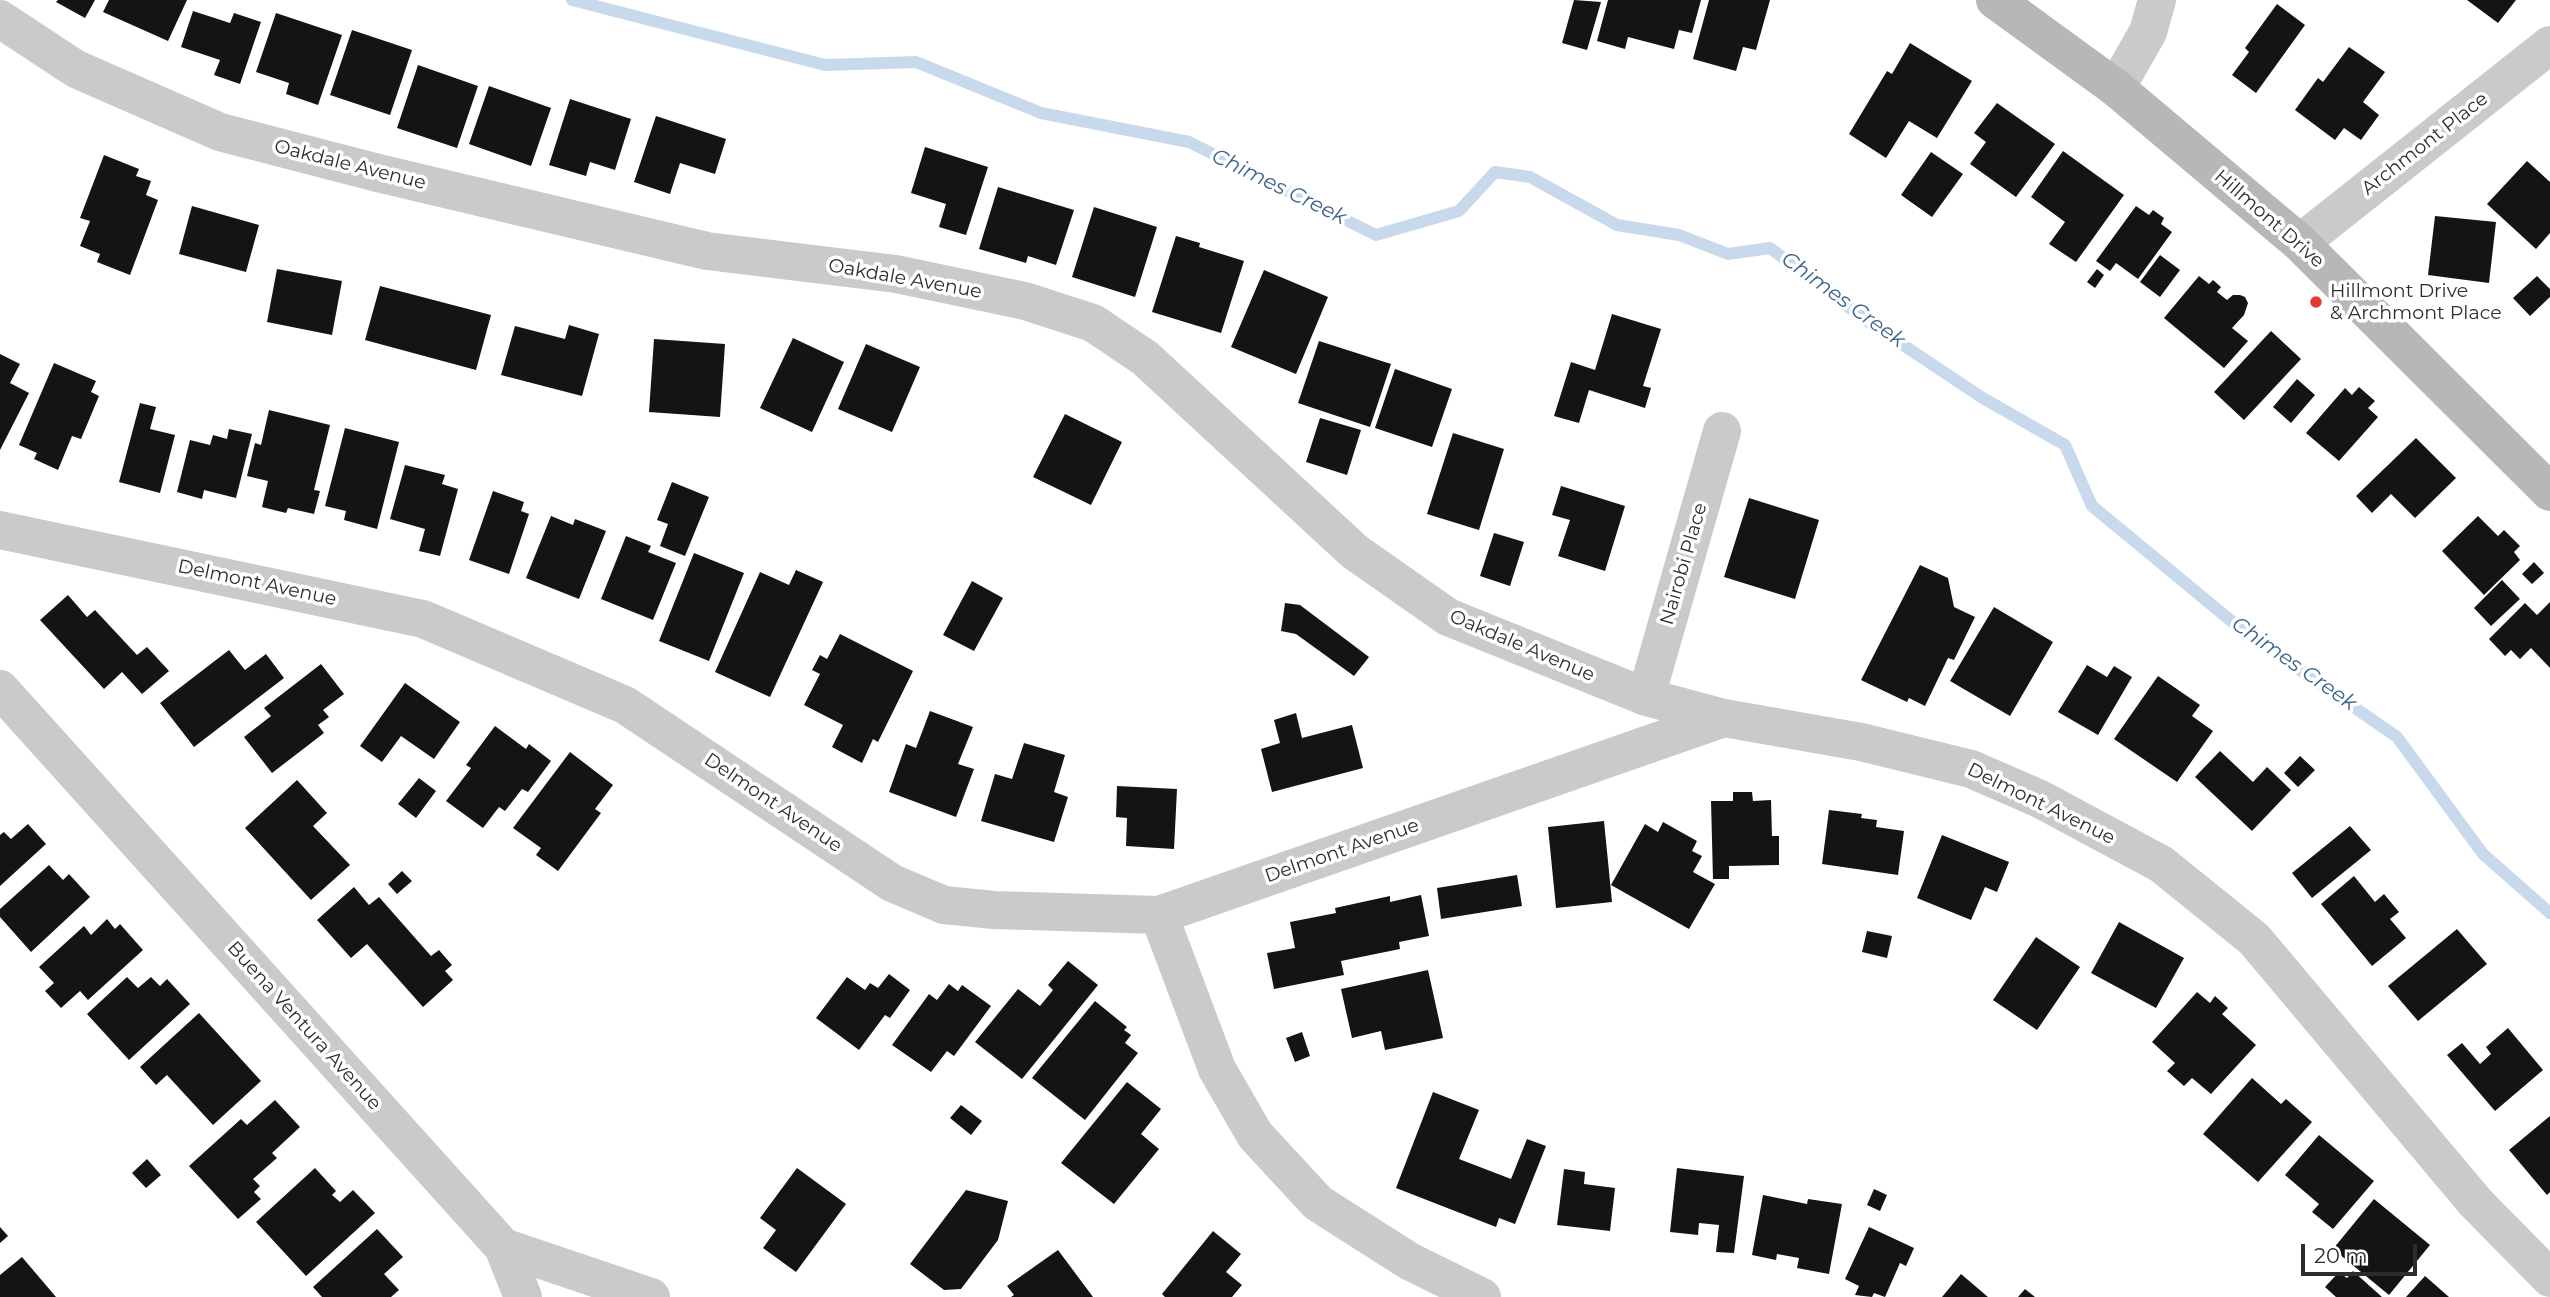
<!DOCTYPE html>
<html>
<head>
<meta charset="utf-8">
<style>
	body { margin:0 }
	#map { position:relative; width:2550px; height:1297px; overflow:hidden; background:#fff; font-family:Montserrat,sans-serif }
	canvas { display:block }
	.scale { position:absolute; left:2301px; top:1244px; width:116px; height:32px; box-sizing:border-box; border:4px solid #2d2d2d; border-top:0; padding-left:9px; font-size:21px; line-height:24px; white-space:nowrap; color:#2d2d2d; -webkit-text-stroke:5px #fff; paint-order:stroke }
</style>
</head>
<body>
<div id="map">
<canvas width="2550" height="1297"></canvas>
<div class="scale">20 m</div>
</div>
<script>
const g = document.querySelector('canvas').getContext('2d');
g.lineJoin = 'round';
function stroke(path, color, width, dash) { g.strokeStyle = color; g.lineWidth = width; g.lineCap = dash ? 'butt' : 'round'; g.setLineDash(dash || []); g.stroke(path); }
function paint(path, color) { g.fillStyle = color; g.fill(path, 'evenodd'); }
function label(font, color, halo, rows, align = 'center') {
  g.font = font + ' Montserrat,sans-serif'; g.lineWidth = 7; g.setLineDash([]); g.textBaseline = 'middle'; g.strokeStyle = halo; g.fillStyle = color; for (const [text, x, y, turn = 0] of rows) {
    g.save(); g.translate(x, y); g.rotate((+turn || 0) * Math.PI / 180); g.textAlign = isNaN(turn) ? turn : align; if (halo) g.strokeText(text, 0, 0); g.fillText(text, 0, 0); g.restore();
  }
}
const stream = new Path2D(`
	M572,0L825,65L916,62L1041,113L1189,142L1376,235L1459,211L1495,172L1530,177L1617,225L1679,235L1728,254L1770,248L1867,321L1981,397L2065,445L2092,506L2241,629L2397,737L2483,854L2550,913`);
const building = new Path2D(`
	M58,0H95L85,18L56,2Z
	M109,0H187L168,41L103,12Z
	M1574,0L1601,2L1587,50L1562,43Z
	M1608,0H1701L1692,33L1679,30L1674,49L1628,37L1625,49L1597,41Z
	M1709,0H1770L1756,50L1743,47L1736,71L1693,59Z
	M2467,0H2516L2498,23Z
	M2277,4L2305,25L2256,93L2232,75L2249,52L2245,48Z
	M193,11L230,23L234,13L261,22L240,84L214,75L220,60L181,47Z
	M276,13L342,35L318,105L286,94L289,83L256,72Z
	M352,30L412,50L390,115L330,95Z
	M1910,43L1972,81L1937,138L1909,121L1886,158L1849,134L1887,71L1892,74Z
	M2349,47L2385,72L2363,102L2379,115L2361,140L2344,128L2335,140L2295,110L2318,78L2323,82Z
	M418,65L478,86L457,148L397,128Z
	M489,86L551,108L531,166L469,144Z
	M570,99L631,119L615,170L590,162L586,176L549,165Z
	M1997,103L2055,144L2016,197L1970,164L1986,142L1974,133Z
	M656,116L726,139L715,174L680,163L670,194L634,182Z
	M925,147L988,167L966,235L939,227L946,204L911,193Z
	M2063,151L2124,195L2076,262L2049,244L2065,222L2031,197Z
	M1931,152L1963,174L1932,217L1901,195Z
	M104,155L139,169L136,176L151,181L146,195L158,200L130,275L97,262L100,254L80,246L90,221L80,218Z
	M2527,161L2550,182V233L2536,249L2487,204Z
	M998,187L1074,210L1056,265L1028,256L1026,263L979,249Z
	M192,206L259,225L246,272L179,254Z
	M2136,206L2149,215L2153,210L2164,218L2161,224L2172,232L2138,279L2116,263L2110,271L2096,261Z
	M1094,207L1157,227L1135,297L1072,277Z
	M2435,216L2496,222L2489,283L2428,275Z
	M1176,236L1200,243L1199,247L1244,261L1221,333L1152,312Z
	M2160,255L2180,270L2160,297L2140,282Z
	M277,269L342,281L332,335L267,322Z
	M2097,269L2104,275L2095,288L2087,282Z
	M1264,270L1328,297L1296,374L1231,347Z
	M2199,276L2209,284L2213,280L2221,287L2217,292L2227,300L2233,295H2240L2245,297L2248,303L2244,315L2232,328L2248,341L2224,368L2164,318Z
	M2537,276L2550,289V297L2530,316L2513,298Z
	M380,286L491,315L476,370L365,340Z
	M1612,314L1661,329L1643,386L1651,388L1645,408L1589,390L1579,423L1554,416L1571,362L1595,370Z
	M569,325L599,334L582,396L501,375L515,326L565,339Z
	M2271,331L2301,359L2244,420L2214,392Z
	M793,338L844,362L812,432L760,408Z
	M654,339L725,344L720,417L649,412Z
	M1319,341L1391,364L1370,427L1298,403Z
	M866,344L920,367L892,432L838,409Z
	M0,354L20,364L10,383L29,393L0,450Z
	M54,363L96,381L91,392L99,396L81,439L72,436L58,470L34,459L37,453L19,445Z
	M1395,369L1452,389L1432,447L1375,428Z
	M2297,379L2315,395L2291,423L2273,407Z
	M2359,387L2375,401L2368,408L2378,417L2339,461L2306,433L2345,388L2352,395Z
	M140,403L156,407L150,429L175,435L160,493L119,482Z
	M269,410L330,425L314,490L320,491L314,514L288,508L286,513L262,507L268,481L247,476L255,443L261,445Z
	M1065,414L1122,442L1091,505L1033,477Z
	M1320,418L1361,430L1347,475L1306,462Z
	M345,428L399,442L377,529L344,520L346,511L325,506Z
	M229,429L252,434L236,498L204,490L202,499L177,492L190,440L210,445L213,435L227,439Z
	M1453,433L1504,449L1479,530L1427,514Z
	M2416,438L2456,478L2415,518L2391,494L2372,513L2356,496Z
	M405,465L445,475L442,484L458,489L440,556L419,551L425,529L390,519Z
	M672,482L709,497L685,556L660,546L668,524L657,520Z
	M1561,486L1625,506L1605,571L1558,556L1570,520L1552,515Z
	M493,491L524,502L521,511L529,514L509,574L469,560Z
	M1749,498L1819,520L1795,599L1724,577Z
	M551,516L573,525L575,519L606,531L579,599L526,578Z
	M2478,516L2498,536L2504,530L2520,546L2514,552L2520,560L2484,595L2442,551Z
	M1494,533L1524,542L1510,586L1480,576Z
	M626,536L651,546L648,552L676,563L653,620L601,599Z
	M694,553L744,573L709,661L659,641Z
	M2534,562L2544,573L2532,584L2522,574Z
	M1920,565L1948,578L1954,607L1975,617L1954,660L1948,658L1925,706L1909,698L1907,702L1861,680Z
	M796,570L823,582L770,697L715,672L760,572L789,585Z
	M2502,580L2520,599L2491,626L2474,608Z
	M972,581L1003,598L974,651L943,635Z
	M68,595L87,617L95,610L137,655L147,647L169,671L142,694L122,672L104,689L40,620Z
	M2550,602V668L2531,648L2520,659L2511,650L2505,656L2489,639L2525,603L2537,615Z
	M1285,603L1300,605L1369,657L1354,676L1296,634L1281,631Z
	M1994,607L2053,642L2010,716L1950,681Z
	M840,634L913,671L878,742L873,739L862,763L832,747L843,725L804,705L820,674L812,670L820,655L827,659Z
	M229,650L245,670L266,654L284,678L194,747L160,703Z
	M321,664L344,694L323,710L329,717L318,725L324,733L272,773L244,737L271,716L264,708Z
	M2087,665L2107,677L2114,666L2132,677L2098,735L2058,712Z
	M2158,676L2200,705L2192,716L2213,731L2177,782L2114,739Z
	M405,683L460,722L434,759L401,736L382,762L360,746Z
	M930,711L973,727L958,764L974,769L956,817L889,792L906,744L916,748Z
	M1296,713L1302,738L1352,725L1363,768L1272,792L1261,749L1280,743L1274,720Z
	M495,726L526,749L529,744L551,761L528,792L522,789L505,811L499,807L483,828L446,801L471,768L466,765Z
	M1024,743L1065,755L1054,792L1068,797L1054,842L981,821L995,774L1012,779Z
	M2220,751L2253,782L2267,767L2291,790L2252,831L2195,777Z
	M570,752L613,785L595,809L601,813L558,871L536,855L541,848L513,828Z
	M2300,756L2315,770L2298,787L2284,773Z
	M419,778L436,791L416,818L398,804Z
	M297,780L327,813L313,826L350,865L311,900L245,828Z
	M1117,786L1177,789L1174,849L1126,846L1127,818L1116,817Z
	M1733,792H1752L1753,801L1771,800L1772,836H1779V865L1729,866V879H1713L1711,801H1733Z
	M1829,810L1862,814L1861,818L1877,820L1876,827L1904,831L1898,875L1822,864Z
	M1604,821L1612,902L1556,908L1548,827Z
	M1663,822L1697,841L1692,851L1702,856L1693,872L1715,884L1689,929L1611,885L1645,824L1658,832Z
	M28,824L46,844L0,886V835L4,832L11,839Z
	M2350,826L2371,850L2312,898L2292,873Z
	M1942,835L2009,862L1997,892L1985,887L1971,920L1917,898Z
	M49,865L63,880L69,874L90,897L31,952L0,917V909Z
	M402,871L412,881L397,894L388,884Z
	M1517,875L1522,906L1441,919L1437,888Z
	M2354,876L2375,902L2384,894L2399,912L2390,919L2406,938L2372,966L2321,904Z
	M354,887L369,905L379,897L431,956L439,950L452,965L445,971L453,980L423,1007L367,944L351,958L317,920Z
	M1421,895L1429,936L1399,942L1400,949L1341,961L1344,975L1274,989L1267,953L1295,948L1290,922L1336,913L1335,908L1390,896V902Z
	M107,919L115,929L120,924L143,950L88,1000L80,991L61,1008L45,991L54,983L39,967L84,926L91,935Z
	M2119,922L2184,958L2156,1008L2091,973Z
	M2457,929L2487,964L2418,1021L2388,986Z
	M1867,931L1892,936L1887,958L1862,952Z
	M2036,937L2080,967L2037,1030L1993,1000Z
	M1068,961L1098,985L1022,1079L975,1042L1018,989L1040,1006L1053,990L1048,985Z
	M1428,970L1443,1038L1385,1050L1381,1031L1352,1038L1341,989Z
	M889,974L910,990L890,1018L885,1015L859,1050L816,1018L847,977L865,990L870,983L878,988Z
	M127,977L138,988L151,977L160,986L167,979L190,1004L129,1060L87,1014Z
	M949,984L958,991L962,985L991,1006L954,1056L947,1051L931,1072L892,1045L929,994L937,1000Z
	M2197,992L2210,1003L2215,996L2228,1008L2222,1014L2256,1045L2211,1094L2192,1078L2184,1086L2167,1071L2175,1063L2152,1042Z
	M1095,1001L1127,1027L1124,1030L1131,1035L1125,1043L1138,1053L1085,1120L1032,1078Z
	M199,1013L261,1081L213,1125L167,1075L156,1085L140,1067Z
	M2508,1028L2543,1070L2495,1111L2447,1055L2462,1043L2480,1064L2491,1054L2486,1047Z
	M1302,1032L1310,1056L1295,1062L1286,1038Z
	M2252,1078L2281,1104L2286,1099L2312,1122L2258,1182L2203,1134Z
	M1127,1082L1161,1109L1141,1134L1159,1149L1114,1204L1061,1163Z
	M1433,1092L1479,1110L1459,1159L1511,1179L1527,1139L1546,1146L1515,1224L1499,1218L1496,1227L1396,1188Z
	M275,1100L300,1127L272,1153L277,1158L253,1179L260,1186L254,1192L261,1199L238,1219L189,1166L241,1119L247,1125Z
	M961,1105L982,1121L971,1135L950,1118Z
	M2550,1116V1192L2547,1195L2509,1150Z
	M2319,1135L2374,1181L2333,1229L2312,1212L2319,1204L2285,1175Z
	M147,1159L161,1175L146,1188L132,1173Z
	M315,1168L336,1191L332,1195L340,1202L353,1190L375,1213L306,1276L256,1222Z
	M797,1168L846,1204L796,1272L763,1248L776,1230L760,1218Z
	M1677,1168L1744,1176L1734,1253L1716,1252L1719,1225L1699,1223L1698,1235L1670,1232Z
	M1564,1169L1585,1172L1584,1184L1615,1188L1610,1231L1557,1225Z
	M1874,1189L1887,1195L1880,1211L1867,1205Z
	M966,1190L1008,1201L998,1240L961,1289L944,1290L910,1264Z
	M1763,1195L1807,1204L1808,1199L1842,1204L1829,1274L1797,1268L1799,1258L1777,1254L1776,1260L1752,1255Z
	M2374,1199L2430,1245L2389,1295L2333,1249Z
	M0,1227L8,1236L0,1243Z
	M1869,1227L1914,1248L1906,1266L1900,1263L1885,1297L1874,1293L1872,1297L1855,1295L1859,1286L1845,1279Z
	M377,1229L403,1257L384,1274L399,1290L391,1297H322L313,1287Z
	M1213,1231L1241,1254L1226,1272L1242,1285L1232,1297H1165L1162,1294Z
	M1058,1250L1093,1297H1011L1014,1295L1007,1286Z
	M22,1257L56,1297H0V1275Z
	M2353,1271L2382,1297H2336L2325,1287L2339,1272L2347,1278Z
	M1961,1274L1988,1297H1942Z
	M2425,1276L2449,1297H2406Z
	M2025,1289L2035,1297H2018Z`);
const street = new Path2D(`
	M0,19L76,69L220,132L378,173L707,251L896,274L1025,301L1093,323L1145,358L1355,552L1448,617L1646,697L1724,718
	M2116,88L2148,32L2157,0
	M2300,243L2550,45
	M0,530L423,619L625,705L892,883L944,905L994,910L1159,915L1724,718L1861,742L1971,769L2040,799L2161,864L2254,939L2476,1203L2550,1278
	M0,689L503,1247L651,1297
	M1646,697L1722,431
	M1159,915L1217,1069L1255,1135L1318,1203L1409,1261L1482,1297
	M503,1247L523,1297`);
const secondary = new Path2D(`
	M1995,0L2116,88L2300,243L2550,492`);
const markers = [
	[2316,302,7,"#e43930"]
];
const streetNames = [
	["Archmont Place",2425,144,-38],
	["Oakdale Avenue",350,165,14],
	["Hillmont Drive",2269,219,41],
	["Oakdale Avenue",905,279,10],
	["Nairobi Place",1684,564,-74],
	["Delmont Avenue",257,583,12],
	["Oakdale Avenue",1522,646,23],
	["Delmont Avenue",773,803,34],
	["Delmont Avenue",2041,804,26],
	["Delmont Avenue",1342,851,-19],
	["Buena Ventura Avenue",304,1026,48]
];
const poiNames = [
	["Hillmont Drive",2330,291],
	["& Archmont Place",2330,313]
];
const waterNames = [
	["Chimes Creek",1279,187,26],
	["Chimes Creek",1843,300,36],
	["Chimes Creek",2294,664,35]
];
stroke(stream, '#c7d9eb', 12);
paint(building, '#141414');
stroke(street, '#cacaca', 38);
stroke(secondary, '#b7b7b7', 38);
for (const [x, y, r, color] of markers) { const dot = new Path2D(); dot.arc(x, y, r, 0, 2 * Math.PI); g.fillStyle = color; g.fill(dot); stroke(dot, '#fff', 2.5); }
label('19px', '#2d2d2d', '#fff', streetNames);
label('19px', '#2d2d2d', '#fff', poiNames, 'left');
label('italic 21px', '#3c658f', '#fff', waterNames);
</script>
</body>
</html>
